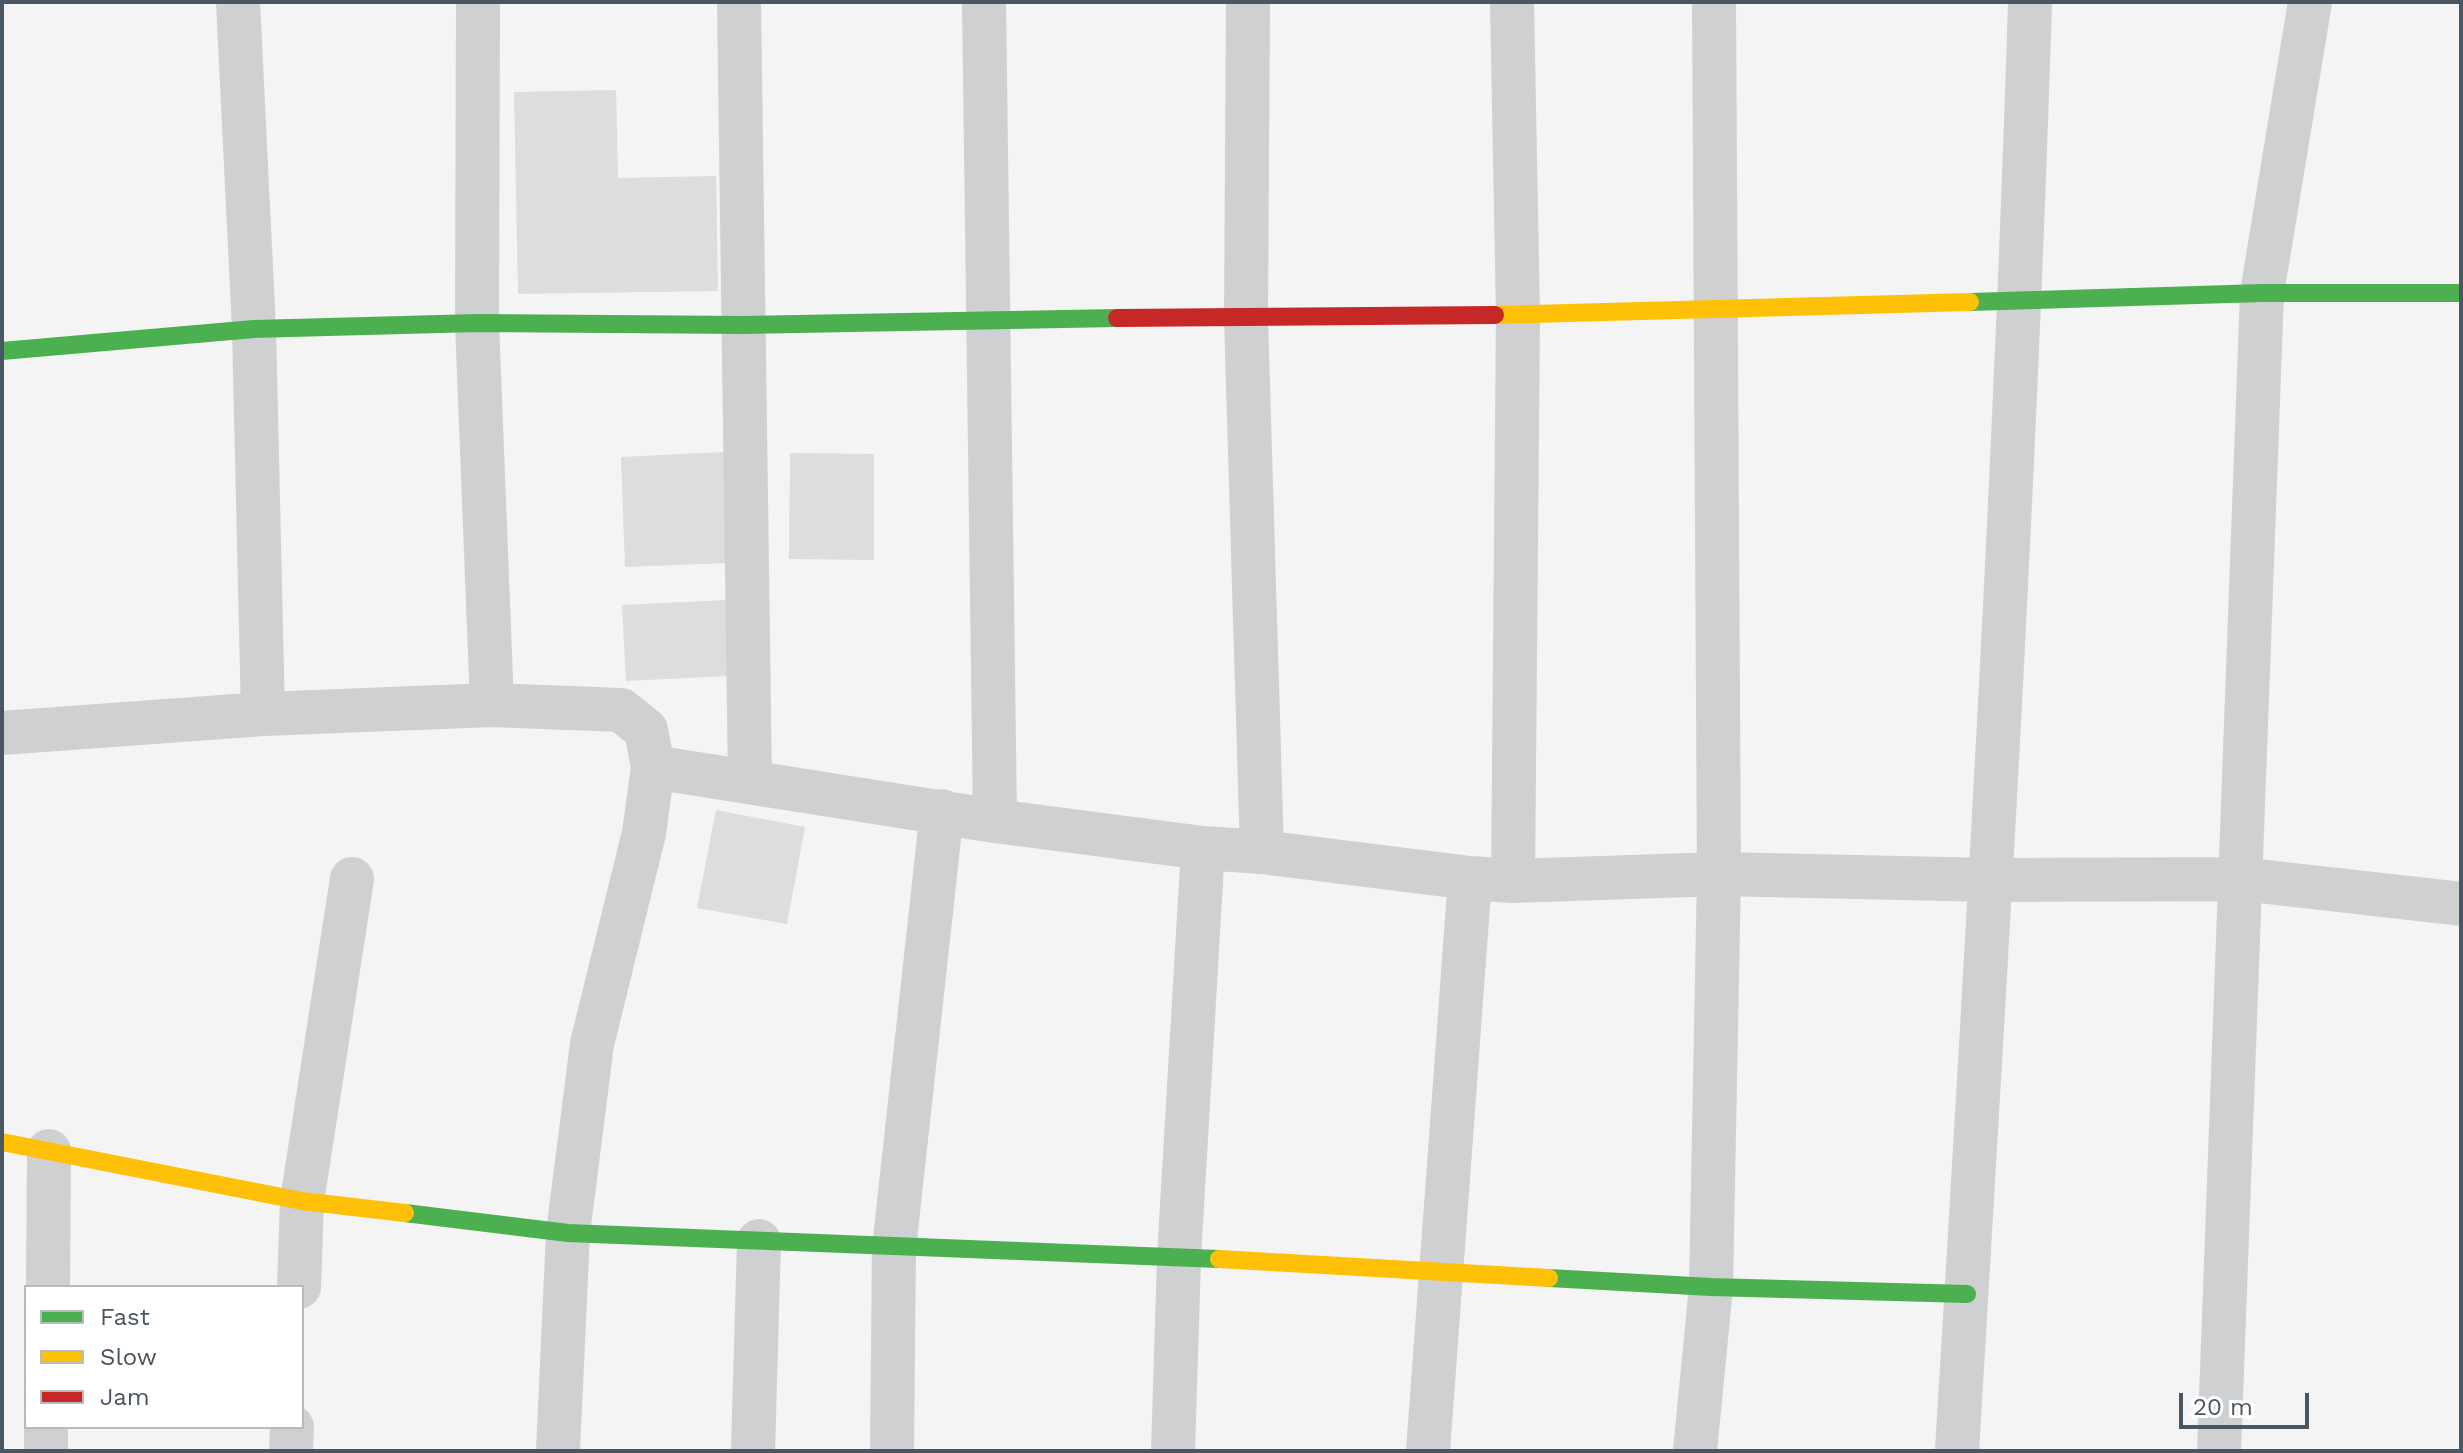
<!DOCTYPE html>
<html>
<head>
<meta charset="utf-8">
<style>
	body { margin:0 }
	#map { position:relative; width:2463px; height:1453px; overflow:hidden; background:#f4f4f4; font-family:"Work Sans",sans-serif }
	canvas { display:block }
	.frame { position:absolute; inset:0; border:4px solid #4a5661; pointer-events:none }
	.legend { position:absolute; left:24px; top:1285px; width:280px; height:144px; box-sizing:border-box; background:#fff; border:2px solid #b7bbc0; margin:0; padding:10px 14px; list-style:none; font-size:24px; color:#4a5661 }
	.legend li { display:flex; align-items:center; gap:16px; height:40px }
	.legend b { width:40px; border:2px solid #b7bbc0 }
	.scale { position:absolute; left:2179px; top:1393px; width:130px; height:36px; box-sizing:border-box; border:4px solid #4a5661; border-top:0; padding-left:10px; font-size:24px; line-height:28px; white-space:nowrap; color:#4a5661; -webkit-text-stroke:6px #fff; paint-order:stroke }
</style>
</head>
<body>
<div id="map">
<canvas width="2463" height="1453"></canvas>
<div class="frame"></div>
<ul class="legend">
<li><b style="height:10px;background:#4caf50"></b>Fast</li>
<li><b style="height:10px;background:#ffc107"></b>Slow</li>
<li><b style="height:10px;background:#c62828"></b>Jam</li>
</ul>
<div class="scale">20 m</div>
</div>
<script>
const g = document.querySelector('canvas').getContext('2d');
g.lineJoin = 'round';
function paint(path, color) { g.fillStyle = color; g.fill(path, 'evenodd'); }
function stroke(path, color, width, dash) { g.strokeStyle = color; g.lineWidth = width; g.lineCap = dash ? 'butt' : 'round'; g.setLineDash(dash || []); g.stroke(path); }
const building = new Path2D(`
	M616,90L618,178L716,176L718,291L518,294L514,92Z
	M724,452L728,563L625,567L621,457Z
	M790,453L874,454V560L789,559Z
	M726,600L729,676L626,681L622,605Z
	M716,810L805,827L787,924L697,908Z`);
const street = new Path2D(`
	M238,2L254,329L263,714
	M478,2L477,323L492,705L621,710L646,730L653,767L644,833L592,1044L568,1233L558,1451
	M739,2L750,782
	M984,2L995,821
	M1248,2L1246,318L1262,852
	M1512,2L1518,315L1513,881
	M2,733L263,714L492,705
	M653,767L995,821L1203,848L1262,852L1470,878L1513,881L1719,874L1992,880L2241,879L2461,904
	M48,1287L49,1151
	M299,1287L302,1201L352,879
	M46,1451V1427
	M291,1451L292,1427
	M753,1451L759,1241
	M892,1451L894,1248L942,811
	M1173,1451L1179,1257L1203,848
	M1428,1451L1470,878
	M1695,1451L1711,1287L1719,874L1714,2
	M1957,1451C1986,968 2015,486 2030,2
	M2219,1451L2262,293L2310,2`);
const fast = new Path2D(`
	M1970,302L2262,293H2461
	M2,351L254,329L477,323L744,325L1117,318
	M405,1213L568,1233L1219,1259
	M1549,1278L1711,1287L1967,1294`);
const slow = new Path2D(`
	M1495,315L1970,302
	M2,1142L302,1201L405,1213
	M1219,1259L1549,1278`);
const jam = new Path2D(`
	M1117,318L1495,315`);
paint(building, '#ddddde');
stroke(street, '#ced0d2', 44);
stroke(fast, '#4caf50', 18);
stroke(slow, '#ffc107', 18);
stroke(jam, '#c62828', 18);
</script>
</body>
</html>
